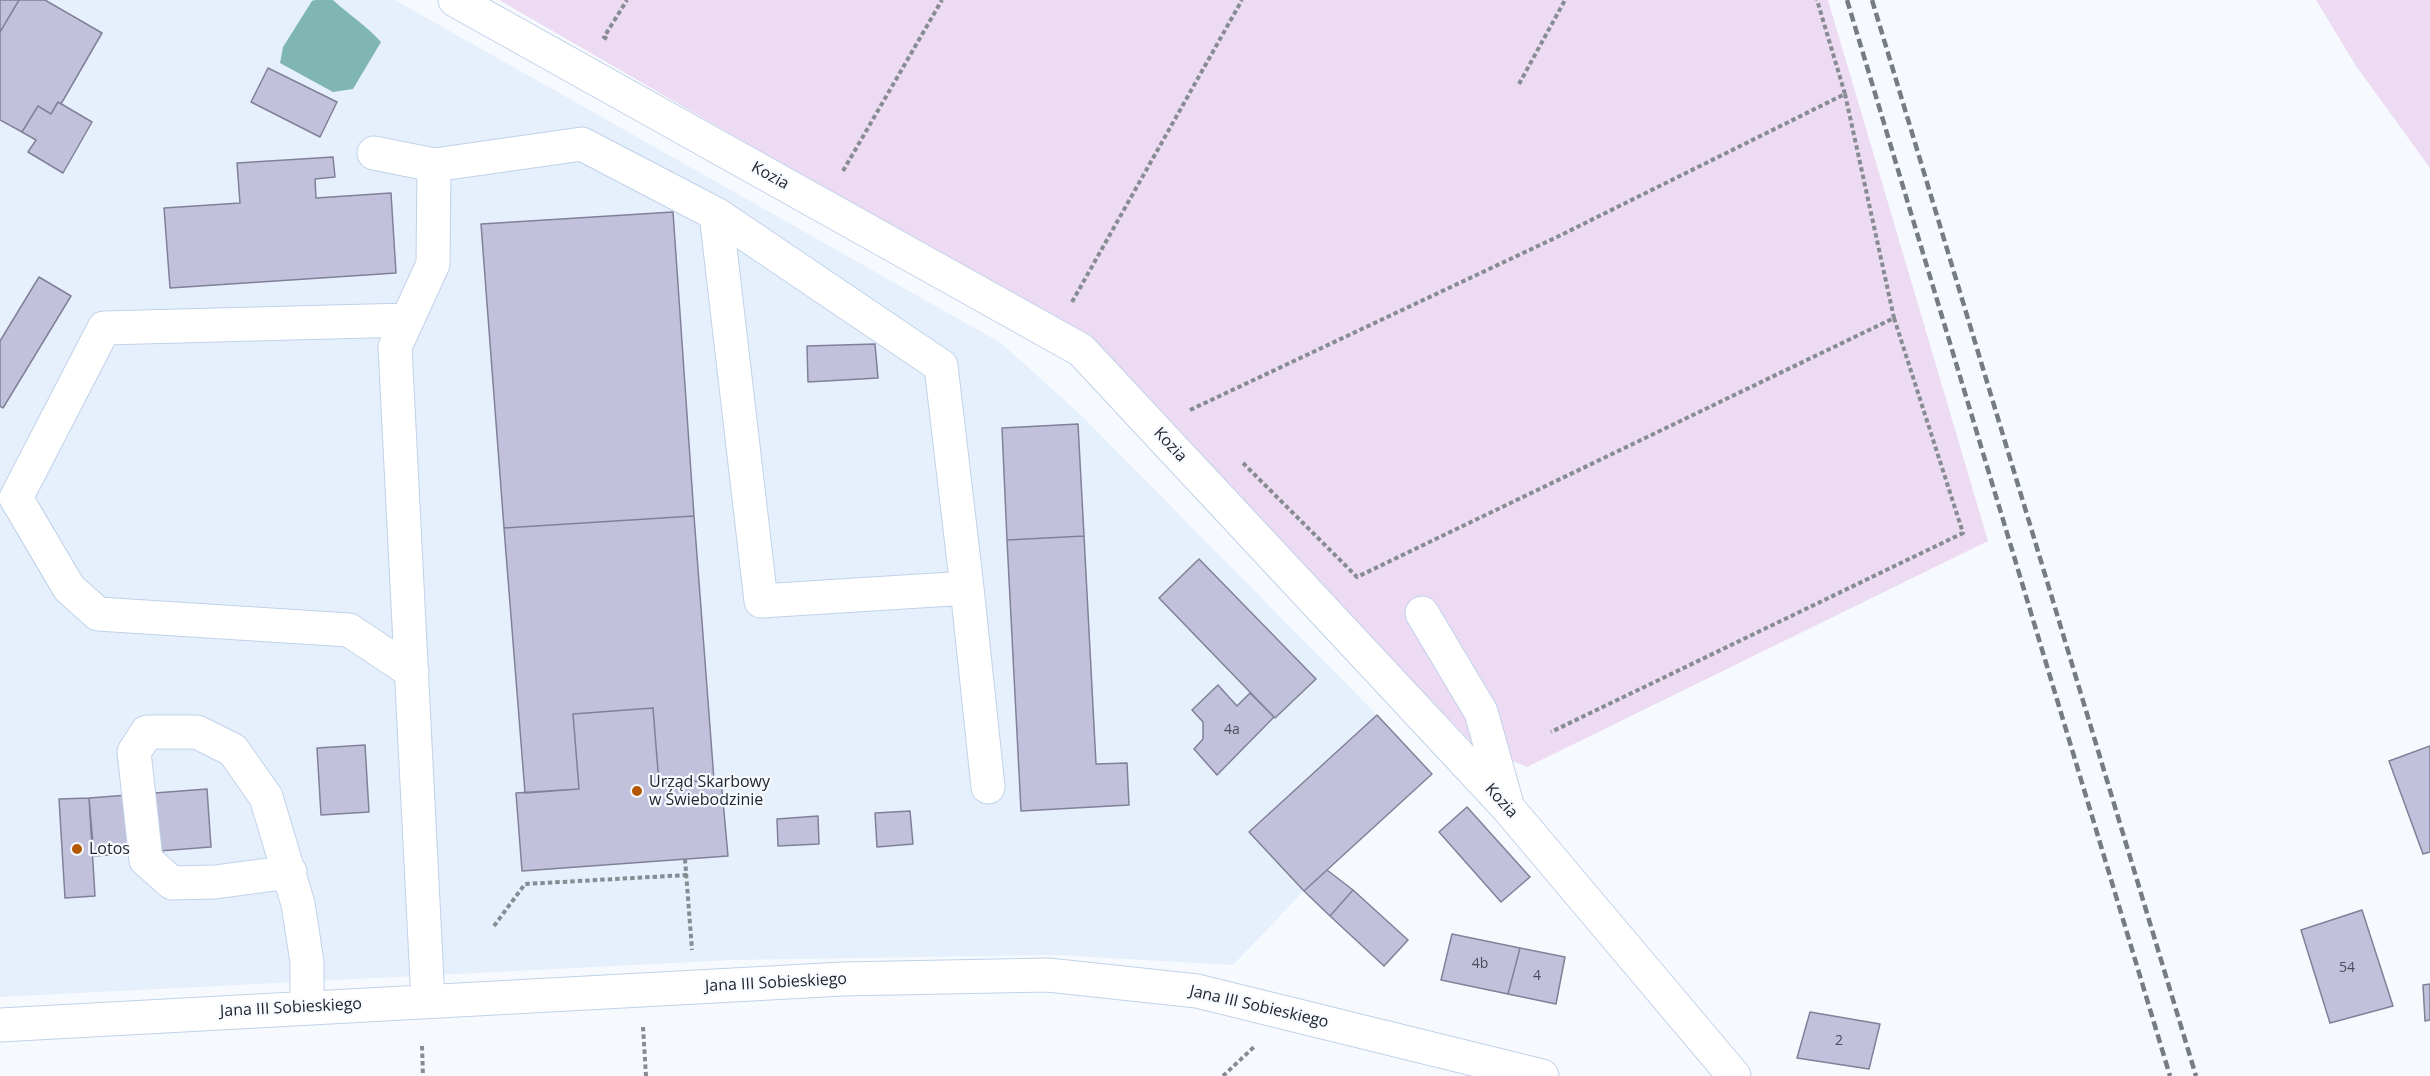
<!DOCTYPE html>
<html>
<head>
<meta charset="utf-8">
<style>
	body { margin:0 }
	canvas { display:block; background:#f6faff }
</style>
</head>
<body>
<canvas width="2430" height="1076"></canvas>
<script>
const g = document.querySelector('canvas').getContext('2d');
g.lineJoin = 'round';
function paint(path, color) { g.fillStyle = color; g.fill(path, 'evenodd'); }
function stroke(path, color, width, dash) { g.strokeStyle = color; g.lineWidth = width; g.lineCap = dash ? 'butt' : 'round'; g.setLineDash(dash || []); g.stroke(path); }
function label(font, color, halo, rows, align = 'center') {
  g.font = font + ' "Open Sans",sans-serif'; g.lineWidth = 4.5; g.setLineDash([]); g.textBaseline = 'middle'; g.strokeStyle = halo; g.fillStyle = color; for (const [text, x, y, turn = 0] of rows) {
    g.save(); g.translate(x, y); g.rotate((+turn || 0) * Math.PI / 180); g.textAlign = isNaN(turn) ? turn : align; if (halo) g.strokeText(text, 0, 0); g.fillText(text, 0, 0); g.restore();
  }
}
const built = new Path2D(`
	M0,0H395L1001,343L1081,415L1377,715L1432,774L1304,891L1233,965L1054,955L734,960L0,997Z`);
const green = new Path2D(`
	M499,0H1828L1988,541L1527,767L1473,744L1080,336Z
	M2316,0H2430V168L2356,66Z`);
const water = new Path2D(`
	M315,0H333C349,15 366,25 381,42L353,89L333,92L280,63L283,47L312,1Z`);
const building = new Path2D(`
	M0,0H19L0,32Z
	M19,0H45L102,33L61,104L58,102L51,114L38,106L22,132L0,120V32Z
	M268,68L337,102L320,137L251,102Z
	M58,102L92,122L63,173L28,152L36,140L22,132L38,106L51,114Z
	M333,157L335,177L315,179L316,198L391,193L396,273L170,288L164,208L240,203L237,163Z
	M673,212L694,516L504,528L481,224Z
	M39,277L71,296L3,408L0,406V341Z
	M875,344L878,378L808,382L807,346Z
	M1078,424L1084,536L1007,540L1002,428Z
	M694,516L714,780L659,784L653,708L573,714L579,789L525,793L504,528Z
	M1084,536L1096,764L1127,763L1129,805L1021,811L1007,540Z
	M1199,559L1316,679L1275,718L1159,598Z
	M1218,685L1237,706L1250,693L1274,717L1217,775L1194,749L1203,739V722L1192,710Z
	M653,708L659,784L721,779L728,856L522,871L516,793L579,789L573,714Z
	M1377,715L1432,774L1304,891L1249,832Z
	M365,745L369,812L321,815L317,748Z
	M2430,746V852L2423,854L2389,761Z
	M207,789L211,847L94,856L89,798Z
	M89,798L95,896L65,898L59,799Z
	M1467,807L1530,877L1501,902L1439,832Z
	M910,811L913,844L877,847L875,813Z
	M818,816L819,844L778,846L777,819Z
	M1327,870L1353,890L1330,916L1304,891Z
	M1353,890L1408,940L1384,966L1330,916Z
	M2362,910L2393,1006L2330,1023L2301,930Z
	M1452,934L1520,948L1508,994L1441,980Z
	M1520,948L1565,957L1556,1004L1508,994Z
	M2430,984V1020L2425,1021L2423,985Z
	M1810,1012L1880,1024L1869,1069L1797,1058Z`);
const path = new Path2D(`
	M607,39L604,37L627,0
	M1519,84L1565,0
	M1845,94L1894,318
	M843,171L942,0
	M1072,302L1242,0
	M1190,410L1557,237L1845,94L1817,0
	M1243,463L1357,577L1894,318L1963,533L1551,732
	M685,859L692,950
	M494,926L525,884L687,875
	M643,1027L646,1076
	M422,1046L423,1076
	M1223,1076L1255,1046`);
const minor = new Path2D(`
	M455,0L1081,350L1508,808L1734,1076
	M374,153L434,165
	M407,320L104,328L16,498L69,588L98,614L349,630L412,672
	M967,588L988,787
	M1422,613L1481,712L1506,801
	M290,872L215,882L172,883L146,860L134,752L147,732H197L233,750L266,797L298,904L307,962V1007
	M428,1001L395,347L433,264L434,165L582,144L716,214L761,601L967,588L941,366L716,214
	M0,1025L843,979L1048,975L1197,991L1542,1076`);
const rail = new Path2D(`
	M1847,0L2170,1076
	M1872,0L2196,1076`);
const markers = [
	[637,791,6,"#b45703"],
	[77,849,6,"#b45703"]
];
const numberNames = [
	["4a",1232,730],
	["4b",1480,964],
	["54",2347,968],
	["4",1537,976],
	["2",1839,1041]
];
const streetNames = [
	["Kozia",770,176,29],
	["Kozia",1170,445,47],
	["Kozia",1501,801,48],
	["Jana III Sobieskiego",776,983,-3],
	["Jana III Sobieskiego",1259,1007,13],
	["Jana III Sobieskiego",291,1008,-3]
];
const poiNames = [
	["Urząd Skarbowy",649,782],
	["w Świebodzinie",649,800],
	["Lotos",89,849]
];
paint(built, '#e6f0fc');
paint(green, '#ecdbf2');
paint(water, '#7fb5b2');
paint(building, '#c1c1dc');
stroke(building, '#808099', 1.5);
stroke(minor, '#c0d2e9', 35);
stroke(path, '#878c93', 4, [4.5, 3]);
stroke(minor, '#fff', 33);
stroke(rail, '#767c83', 4.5, [9, 4.5]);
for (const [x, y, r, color] of markers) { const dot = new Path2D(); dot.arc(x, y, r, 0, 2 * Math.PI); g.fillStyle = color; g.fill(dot); stroke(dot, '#f6faff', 2); }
label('14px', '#484d5a', null, numberNames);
label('16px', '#20262f', '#f6faff', streetNames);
label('16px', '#20262f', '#f6faff', poiNames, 'left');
</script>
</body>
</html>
